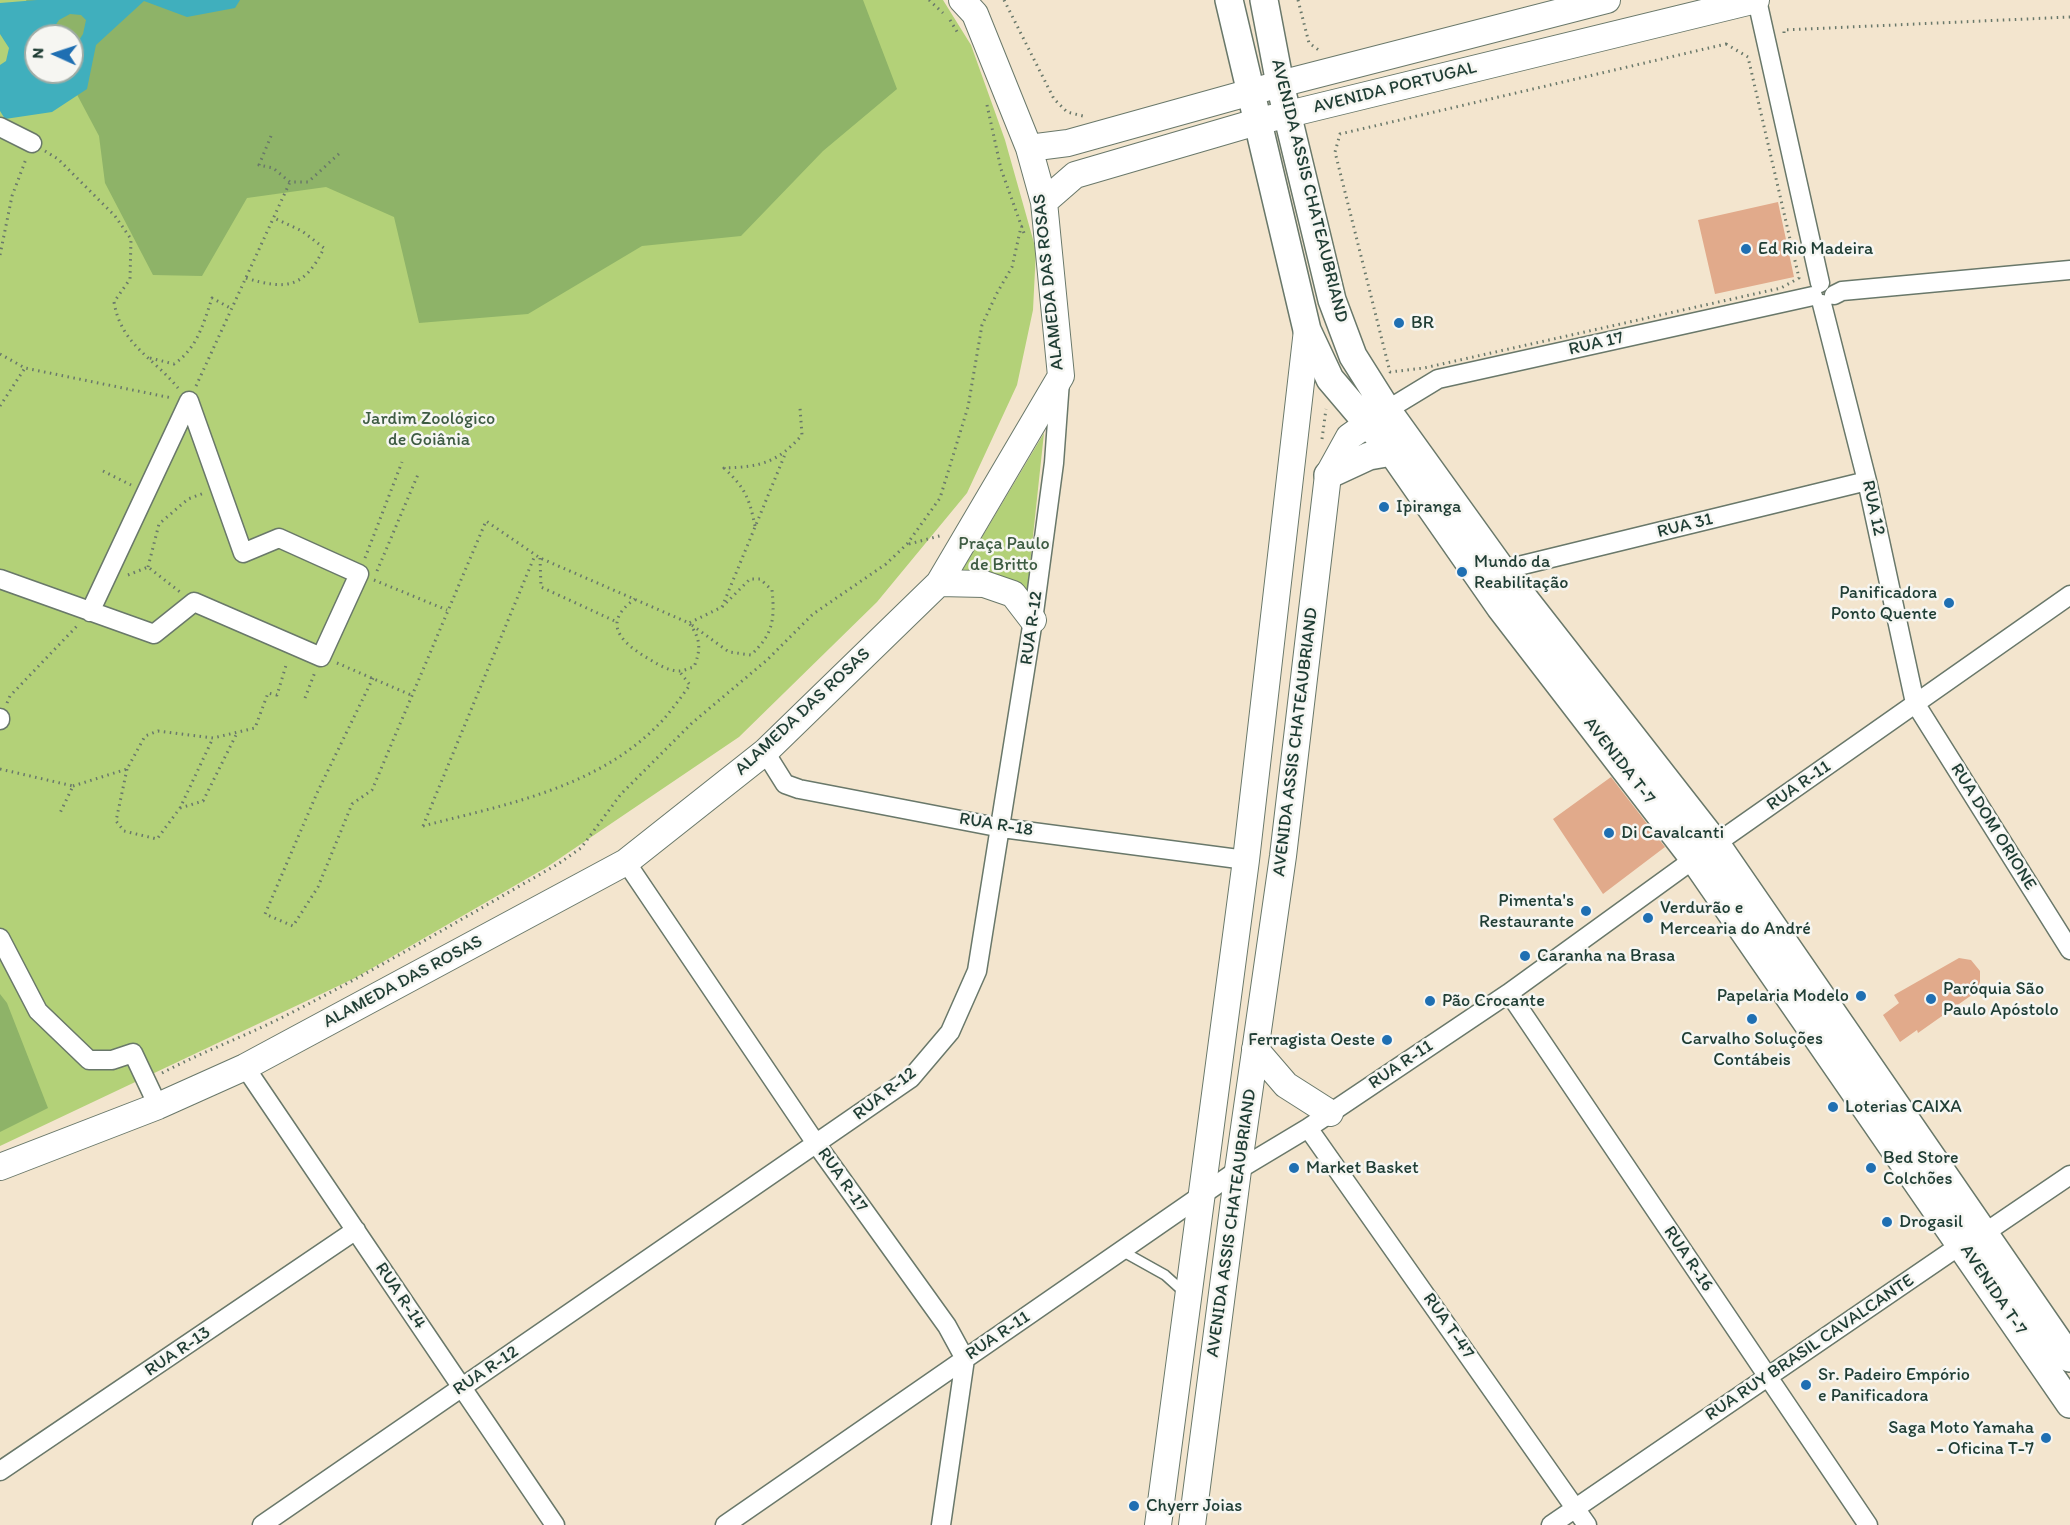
<!DOCTYPE html>
<html>
<head>
<meta charset="utf-8">
<style>
	body { margin:0 }
	#map { position:relative; width:2070px; height:1525px; overflow:hidden; background:#f3e5ce; font-family:Itim,sans-serif }
	canvas { display:block }
	.north { position:absolute; left:24px; top:24px; width:60px; height:60px; box-sizing:border-box; background:#f6f6f2; border:2px solid #a0aca6; border-radius:50%; rotate:273deg; font-size:16px; font-weight:700; line-height:24px; text-align:center; color:#1f3d34 }
	.north::after { content:''; display:block; margin:auto; width:21px; height:27px; background:#1f6fb2; clip-path:polygon(50% 0,100% 100%,50% 72%,0 100%) }
</style>
</head>
<body>
<div id="map">
<canvas width="2070" height="1525"></canvas>
<div class="north">N</div>
</div>
<script>
const g = document.querySelector('canvas').getContext('2d');
g.lineJoin = 'round';
function paint(path, color) { g.fillStyle = color; g.fill(path, 'evenodd'); }
function stroke(path, color, width, dash) { g.strokeStyle = color; g.lineWidth = width; g.lineCap = dash ? 'butt' : 'round'; g.setLineDash(dash || []); g.stroke(path); }
function label(font, color, halo, rows, align = 'center') {
  g.font = font + ' Itim,sans-serif'; g.lineWidth = 5; g.setLineDash([]); g.textBaseline = 'middle'; g.strokeStyle = halo; g.fillStyle = color; for (const [text, x, y, turn = 0] of rows) {
    g.save(); g.translate(x, y); g.rotate((+turn || 0) * Math.PI / 180); g.textAlign = isNaN(turn) ? turn : align; if (halo) g.strokeText(text, 0, 0); g.fillText(text, 0, 0); g.restore();
  }
}
const green = new Path2D(`
	M0,0H943L971,45L1005,140L1036,250L1033,310L1017,385L967,493L877,602L739,737L547,867L355,978L0,1146ZM36,36H72V72H36Z
	M1044,433L1027,592L960,574Z`);
const forest = new Path2D(`
	M26,0H863L897,89L823,151L741,236L642,246L528,314L419,323L394,217L326,187L247,198L202,276L153,275L105,183L99,136L65,72H72V36H45Z
	M0,994L7,1003L48,1108L0,1132Z`);
const water = new Path2D(`
	M37,0H240L235,8L187,17L144,1L96,45L87,89L52,112L5,119L0,111V65L6,61L9,48L0,34V3ZM70,14L81,15L86,20L83,34L72,51V72H36L33,56L36,36H48L59,20Z`);
const building = new Path2D(`
	M1778,202L1794,277L1715,294L1698,220Z
	M1611,777L1665,847L1603,894L1553,819Z
	M1959,958L1971,960L1980,971V982L1976,992L1918,1033L1917,1030L1900,1042L1883,1015L1899,1003L1894,995Z`);
const path = new Path2D(`
	M929,0L943,13
	M1004,0L1054,99L1067,112L1083,116
	M1298,0L1309,43L1320,51
	M950,20L959,35
	M1784,33V30L2070,17
	M1726,44L1748,57L1799,278L1781,288L1424,368L1390,372L1335,152L1340,134Z
	M987,105L1001,169L1025,236
	M271,136L259,165L273,168L290,182H308L341,152
	M45,151L58,159L115,216L131,239L130,279L114,302C121,345 154,358 178,388
	M0,255L12,196L26,159
	M246,278C287,291 305,287 324,248L302,231L274,218
	M0,354L25,368L172,398
	M150,358L174,364C197,349 204,322 212,298L232,309
	M196,386L290,182
	M0,406L25,368
	M1322,439L1326,409
	M103,471L131,485
	M755,526C749,497 745,488 724,468C760,467 777,463 802,435L800,408
	M909,544L943,535
	M365,558L402,462
	M540,558L541,587L617,622
	M148,567L159,524L188,499L204,493
	M377,571L419,472
	M128,575L148,567L180,592
	M374,580L447,610
	M722,607L750,579H760L772,590C775,620 773,634 751,655L729,652L689,623L722,607L786,452
	M337,663L411,695
	M373,678L317,793L265,914L293,926L318,887L352,804L372,790L486,521L540,558L689,623C701,639 701,649 694,667C689,668 684,671 679,671C667,671 654,662 644,656C617,639 604,621 635,599
	M305,698L315,672
	M7,703L10,696L77,626
	M0,769L73,786L60,813
	M127,769L116,821L124,831L157,839L180,808L213,738
	M73,786L127,769L145,736L158,731L213,738L255,728L268,693L277,695L287,662
	M180,808L203,801L237,733
	M423,826C507,804 599,788 662,721C672,710 681,697 690,685L679,671
	M423,826L535,555
	M162,1073C202,1052 243,1037 283,1017C376,970 467,916 558,864L581,848L621,794L692,723L767,660L813,614L886,564L907,544L940,498L968,407L982,325L997,293L1012,267L1021,227L1026,224`);
const lane = new Path2D(`
	M1122,1251L1165,1275L1185,1293`);
const street = new Path2D(`
	M1757,0L1820,283
	M0,127L32,143
	M1834,295L1842,291L2070,270
	M1822,304L1867,481L1915,703L2070,950
	M1387,410L1438,379L1813,296
	M1502,570L1867,481
	M0,579L154,634L194,602L321,657L359,574L279,538L243,553L189,401L90,612
	M0,720V718
	M765,752L785,784L799,789L1002,828L1246,860
	M626,862L817,1145L947,1326L965,1359L941,1525
	M0,938L38,1011L89,1060H112L133,1053L158,1106
	M1509,993L1868,1525
	M245,1067L555,1525
	M1308,1128L1587,1525
	M0,1471L356,1230
	M262,1525L911,1078L950,1032L977,971L1033,620L1054,463L1060,381
	M725,1525L1238,1170L1308,1128L1509,993L1694,859L2070,595
	M1551,1525L1962,1244L1989,1230L2070,1175`);
const secondary = new Path2D(`
	M1029,148L1068,143L1280,84L1607,0
	M1044,202L1075,175L1260,121L1756,0
	M939,583L984,584L1013,594L1033,620
	M1255,1049L1286,1085L1330,1113
	M0,1167L158,1106L245,1067L626,862L765,752L939,583L1061,376L1044,202L1029,148L975,14L962,0
	M1158,1525L1246,860L1307,330
	M1192,1525L1238,1170L1283,856L1328,475L1349,437L1384,412`);
const primary = new Path2D(`
	M1229,0L1307,330L1330,379L1392,452L1500,607L1694,859L2070,1404
	M1264,0L1280,84L1332,300L1353,356L1387,410L1502,570L1716,844L2070,1358
	M1328,475L1369,456L1392,452`);
const markers = [
	[1746,249,6,"#1f6fb2"],
	[1399,323,6,"#1f6fb2"],
	[1384,507,6,"#1f6fb2"],
	[1462,572,6,"#1f6fb2"],
	[1949,603,6,"#1f6fb2"],
	[1609,833,6,"#1f6fb2"],
	[1586,911,6,"#1f6fb2"],
	[1648,918,6,"#1f6fb2"],
	[1525,956,6,"#1f6fb2"],
	[1861,996,6,"#1f6fb2"],
	[1931,999,6,"#1f6fb2"],
	[1430,1001,6,"#1f6fb2"],
	[1752,1019,6,"#1f6fb2"],
	[1387,1040,6,"#1f6fb2"],
	[1833,1107,6,"#1f6fb2"],
	[1294,1168,6,"#1f6fb2"],
	[1871,1168,6,"#1f6fb2"],
	[1887,1222,6,"#1f6fb2"],
	[1806,1385,6,"#1f6fb2"],
	[2046,1438,6,"#1f6fb2"],
	[1134,1506,6,"#1f6fb2"]
];
const streetNames = [
	["AVENIDA PORTUGAL",1395,88,-14],
	["AVENIDA ASSIS CHATEAUBRIAND",1309,191,76],
	["ALAMEDA DAS ROSAS",1049,282,-96],
	["RUA 17",1596,344,-13],
	["RUA 12",1873,508,78],
	["RUA 31",1685,526,-14],
	["RUA R-12",1032,628,-82],
	["ALAMEDA DAS ROSAS",803,712,-43],
	["AVENIDA ASSIS CHATEAUBRIAND",1296,742,-83],
	["AVENIDA T-7",1619,761,52],
	["RUA R-11",1799,786,-35],
	["RUA R-18",996,825,9],
	["RUA DOM ORIONE",1993,827,58],
	["ALAMEDA DAS ROSAS",403,982,-28],
	["RUA R-11",1401,1065,-34],
	["RUA R-12",885,1094,-38],
	["RUA R-17",842,1180,55],
	["AVENIDA ASSIS CHATEAUBRIAND",1232,1223,-82],
	["RUA R-16",1688,1259,56],
	["AVENIDA T-7",1993,1290,56],
	["RUA R-14",400,1296,56],
	["RUA T-47",1448,1326,55],
	["RUA R-11",998,1336,-34],
	["RUA RUY BRASIL CAVALCANTE",1810,1348,-34],
	["RUA R-13",178,1352,-34],
	["RUA R-12",486,1371,-34]
];
const poiNames = [
	["Ed Rio Madeira",1758,249],
	["BR",1411,323],
	["Ipiranga",1396,507],
	["Mundo da",1474,562],
	["Reabilitação",1474,583],
	["Panificadora",1937,593,"right"],
	["Ponto Quente",1937,614,"right"],
	["Di Cavalcanti",1621,833],
	["Pimenta's",1574,901,"right"],
	["Restaurante",1574,922,"right"],
	["Verdurão e",1660,908],
	["Mercearia do André",1660,929],
	["Caranha na Brasa",1537,956],
	["Paróquia São",1943,989],
	["Paulo Apóstolo",1943,1010],
	["Papelaria Modelo",1849,996,"right"],
	["Pão Crocante",1442,1001],
	["Carvalho Soluções",1752,1039,"center"],
	["Contábeis",1752,1060,"center"],
	["Ferragista Oeste",1375,1040,"right"],
	["Loterias CAIXA",1845,1107],
	["Bed Store",1883,1158],
	["Colchões",1883,1179],
	["Market Basket",1306,1168],
	["Drogasil",1899,1222],
	["Sr. Padeiro Empório",1818,1375],
	["e Panificadora",1818,1396],
	["Saga Moto Yamaha",2034,1428,"right"],
	["- Oficina T-7",2034,1449,"right"],
	["Chyerr Joias",1146,1506]
];
const parkNames = [
	["Jardim Zoológico",429,419],
	["de Goiânia",429,440],
	["Praça Paulo",1004,544],
	["de Britto",1004,565]
];
paint(green, '#b3d178');
paint(forest, '#8eb368');
paint(water, '#40afbd');
paint(building, '#e1aa8b');
stroke(lane, '#69786a', 12);
stroke(street, '#69786a', 21);
stroke(secondary, '#69786a', 28);
stroke(primary, '#69786a', 30);
stroke(path, '#69786a', 3, [1.5, 4.5]);
stroke(lane, '#fff', 9);
stroke(street, '#fff', 18);
stroke(secondary, '#fff', 26);
stroke(primary, '#fff', 27);
for (const [x, y, r, color] of markers) { const dot = new Path2D(); dot.arc(x, y, r, 0, 2 * Math.PI); g.fillStyle = color; g.fill(dot); stroke(dot, '#f6f6f2', 2); }
label('18px', '#1f3d34', '#f6f6f2', streetNames);
label('18px', '#1f3d34', '#f6f6f2', poiNames, 'left');
label('18px', '#3d5b42', '#f6f6f2', parkNames);
</script>
</body>
</html>
